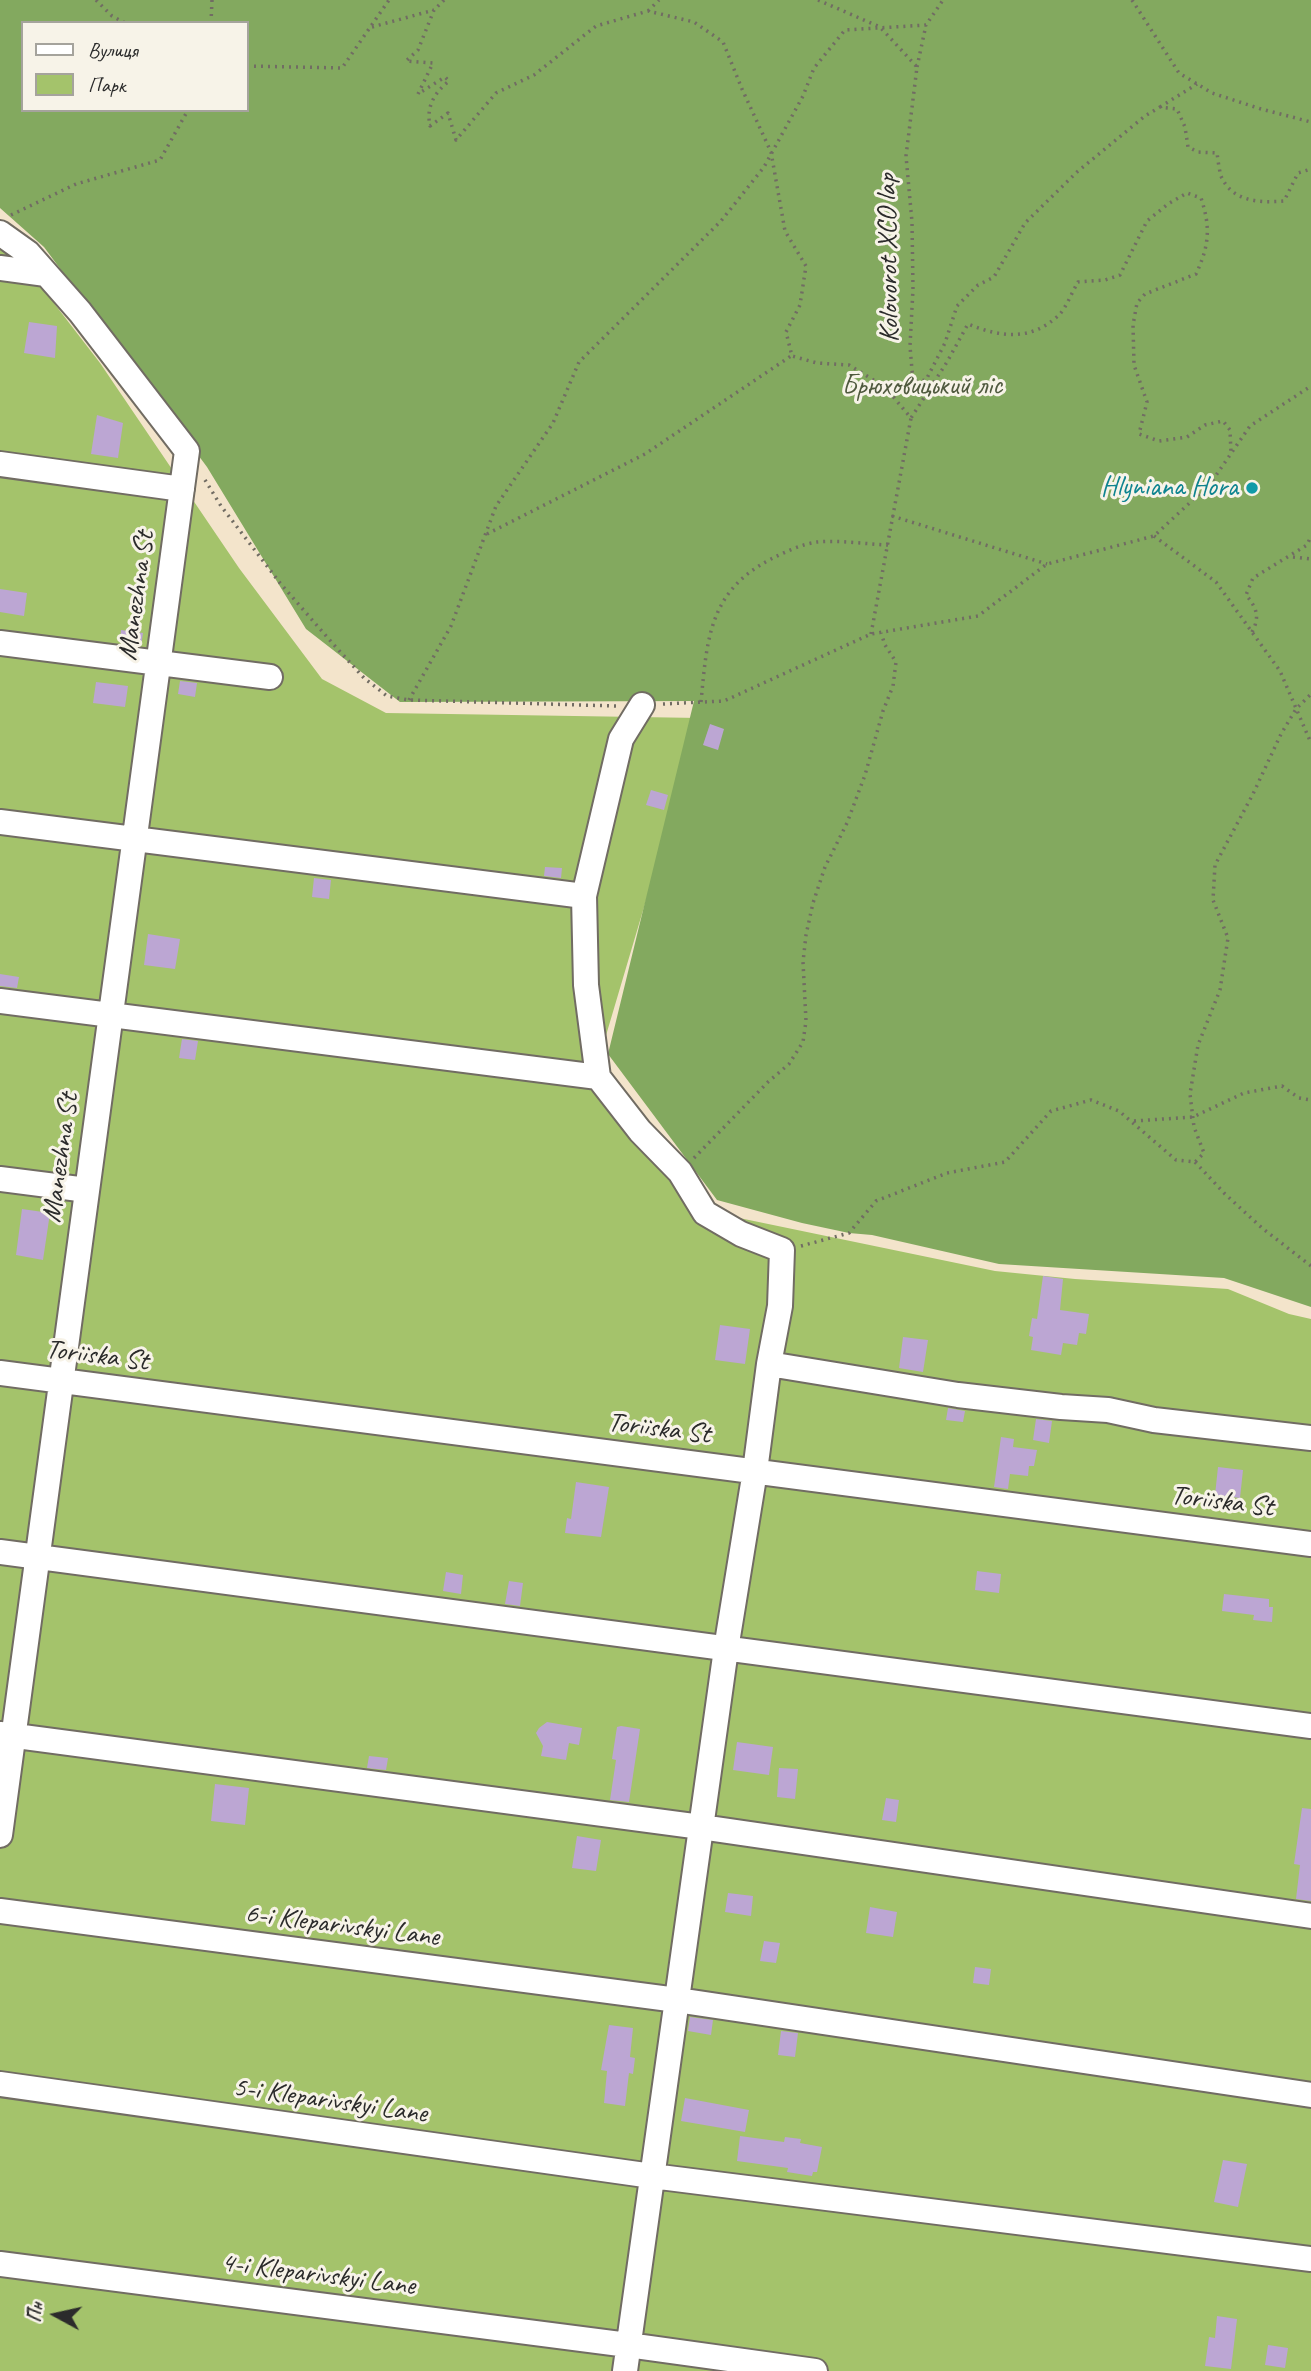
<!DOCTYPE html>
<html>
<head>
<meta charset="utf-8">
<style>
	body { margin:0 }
	#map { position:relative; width:1311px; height:2371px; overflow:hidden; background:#f3e4cb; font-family:Caveat,sans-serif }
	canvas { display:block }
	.legend { position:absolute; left:21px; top:21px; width:228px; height:91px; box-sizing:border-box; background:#f7f3e8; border:2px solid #a5a39c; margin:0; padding:9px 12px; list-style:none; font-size:21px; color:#2b2b2b }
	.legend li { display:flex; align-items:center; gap:14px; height:35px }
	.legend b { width:35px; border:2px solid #a5a39c }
	.north { position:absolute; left:21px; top:2280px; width:70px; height:70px; -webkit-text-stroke:5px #f7f3e8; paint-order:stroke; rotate:278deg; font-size:19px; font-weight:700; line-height:28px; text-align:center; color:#2b2b2b }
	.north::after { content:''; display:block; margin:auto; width:24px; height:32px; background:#2b2b2b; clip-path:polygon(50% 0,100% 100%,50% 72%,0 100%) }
</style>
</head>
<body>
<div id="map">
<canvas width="1311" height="2371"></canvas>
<ul class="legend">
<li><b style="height:9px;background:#fff"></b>Вулиця</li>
<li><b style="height:19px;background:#a4c36b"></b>Парк</li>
</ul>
<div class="north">Пн</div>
</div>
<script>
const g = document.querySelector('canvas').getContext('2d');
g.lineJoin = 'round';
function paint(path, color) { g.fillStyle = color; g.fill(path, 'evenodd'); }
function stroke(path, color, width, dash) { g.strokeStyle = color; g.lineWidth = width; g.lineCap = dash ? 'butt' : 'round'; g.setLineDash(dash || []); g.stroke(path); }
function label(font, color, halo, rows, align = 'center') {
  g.font = font + ' Caveat,sans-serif'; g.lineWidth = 6; g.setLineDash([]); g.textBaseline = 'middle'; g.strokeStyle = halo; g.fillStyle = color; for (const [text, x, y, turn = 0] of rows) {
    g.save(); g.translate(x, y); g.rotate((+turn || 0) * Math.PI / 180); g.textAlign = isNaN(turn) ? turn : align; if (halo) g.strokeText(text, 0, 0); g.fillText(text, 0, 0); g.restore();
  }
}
const green = new Path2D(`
	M0,247L23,263L100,363L239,568L322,679L386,713L700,718L599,1059L720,1214L995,1271L1075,1279L1228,1289L1289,1314L1311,1319V2371H0Z`);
const forest = new Path2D(`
	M0,0H1311V1307L1224,1278L999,1264L872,1235L849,1233L802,1223L717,1200L608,1054L694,701L400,702L306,629L207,467L44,247L0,208ZM23,23H247V110H23Z`);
const building = new Path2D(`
	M29,322L57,326L55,358L24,353Z
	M97,415L123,423L118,458L91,454Z
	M0,589L27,593L24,616L0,612Z
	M121,630L143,633L141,646L120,643Z
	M180,681L197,683L195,697L178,694Z
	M96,682L128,686L125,707L93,703Z
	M710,724L724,729L718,750L703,745Z
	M651,790L668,795L664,810L646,805Z
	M545,867L562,868L561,878L544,876Z
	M314,878L331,880L329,899L312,897Z
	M148,934L180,939L175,969L144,965Z
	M0,974L19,977L17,988L0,986Z
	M182,1039L198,1041L195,1060L179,1058Z
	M22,1209L50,1213L43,1260L16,1255Z
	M1043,1276L1063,1279L1060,1310L1089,1314L1086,1334L1079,1333L1077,1345L1063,1343L1061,1355L1031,1350L1033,1337L1029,1336L1032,1318L1037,1319Z
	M720,1325L750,1329L745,1364L715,1360Z
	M903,1337L928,1340L923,1372L899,1368Z
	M948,1408L965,1411L963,1422L946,1420Z
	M1036,1419L1052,1421L1049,1443L1033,1440Z
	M1001,1437L1014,1439L1013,1447L1037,1450L1034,1466H1029L1028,1476L1010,1474L1008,1489L994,1487Z
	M1218,1467L1243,1470L1240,1498L1215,1495Z
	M576,1482L609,1487L601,1537L565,1533L567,1518L571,1519Z
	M977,1571L1001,1574L999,1593L975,1590Z
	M446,1572L463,1575L461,1594L443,1591Z
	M509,1581L523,1583L520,1606L505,1604Z
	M1224,1594L1269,1599V1607H1273L1272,1622L1253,1620L1254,1615L1222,1611Z
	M547,1722L582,1728L579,1745L569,1743L566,1760L541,1756L543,1746L536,1733L539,1728Z
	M621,1726L640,1729L629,1802L610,1800L616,1760L612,1759L617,1727Z
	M737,1742L773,1747L769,1775L733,1770Z
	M369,1756L388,1758L386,1770L367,1768Z
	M779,1768L798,1769L795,1799L777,1797Z
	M215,1784L249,1788L245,1825L211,1821Z
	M886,1798L899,1800L896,1822L882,1820Z
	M1302,1808L1311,1809V1901L1296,1899L1300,1865L1294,1864Z
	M577,1836L601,1840L596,1871L572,1868Z
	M728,1893L753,1896L751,1916L725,1912Z
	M870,1907L897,1912L893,1937L866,1933Z
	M764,1941L780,1943L776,1963L760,1961Z
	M975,1967L991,1969L989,1985L973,1983Z
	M690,2017L713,2020L711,2035L688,2031Z
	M609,2025L633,2028L630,2057L635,2058L633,2074L629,2073L625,2106L604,2103L607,2071L601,2070Z
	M781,2031L798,2033L795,2057L778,2055Z
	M685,2098L749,2110L745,2132L681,2121Z
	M740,2136L784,2142L785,2137L801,2139L800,2143L822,2147L817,2172H813L812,2176L787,2172L788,2168L737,2161Z
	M1223,2160L1247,2164L1238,2207L1214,2202Z
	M1217,2316L1237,2319L1231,2369L1205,2366L1209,2337L1215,2338Z
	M1268,2345L1288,2348L1285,2368L1265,2365Z`);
const path = new Path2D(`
	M96,0L112,16L125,23
	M444,0L434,10L418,50L406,61L433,63L418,94L445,77L449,81C434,93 426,107 430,126L448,113L456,140L496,93L534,75L596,26L648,11L694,22L723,42L742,89L771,152L785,231L806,266L800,305L786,332L792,356L817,363L849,365L885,387L911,418L947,362L968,324C1000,337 1030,342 1059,315C1066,308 1072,292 1078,282L1105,280L1120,275L1147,221L1168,204L1187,193L1201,198C1211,228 1209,246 1196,274L1145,294L1137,303L1133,325L1134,365L1147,402L1139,434L1159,441L1187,437L1205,425L1223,421L1230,430L1231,453
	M818,0L880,27L917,67L906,156L912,222L913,289L910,346L913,382L926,380L945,343L957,306L978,285L994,277L1025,223L1077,172L1145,116L1160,107L1177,109L1185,127L1188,147L1198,152L1217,153C1218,160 1219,169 1221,176C1232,202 1260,203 1284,201L1298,173L1311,169
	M1132,0L1179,73L1212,93L1261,109L1311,122
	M648,11L659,0
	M211,23L212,0
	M372,27L434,10
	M247,66L342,68L389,0
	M917,67L926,25
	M1160,107L1197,84
	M11,215L76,184L160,160L188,110
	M205,480L221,506L280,583L334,645L364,678L387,696L409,700L616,706
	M892,516L1047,564
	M487,534L645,454L791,356
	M1154,536L1216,582L1280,671L1311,743
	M1293,557L1311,559
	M1252,632C1260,617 1257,608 1246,595L1253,578L1307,545L1311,536
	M871,634L911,418
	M409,700L451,626L496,506L553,423L579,362L721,221L764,167L803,96L814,68L845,30L926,25L943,0
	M701,702C707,639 709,591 771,559C785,552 802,544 817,542C840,540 865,544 888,545
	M663,704L724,701L871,634L978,616L1047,564L1154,536L1210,484L1250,426L1311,386
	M1134,1121L1193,1117L1244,1093L1282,1086L1299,1098L1311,1100
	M694,1158L768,1082L789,1064L803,1042L806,1021L803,962L806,935L813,903L825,867L847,823L865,775L883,711L893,686L896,662L885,645L881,633
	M1195,1162L1225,1194L1262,1228L1311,1266
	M801,1246L849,1233L876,1201L947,1173L1005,1162L1051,1111L1091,1100L1119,1111L1176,1160L1195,1162L1204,1153L1194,1127L1190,1094L1198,1045L1220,990L1228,938L1213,900L1215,865L1253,794L1281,734L1296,709L1311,694`);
const minor = new Path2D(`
	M0,233L28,253L80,312L187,451L0,1835
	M0,268L46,274
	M0,464L182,489
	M0,643L270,677
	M0,822L584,896
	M0,1001L598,1077
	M0,1179L87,1190
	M769,1364L958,1395L1061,1407L1108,1410L1154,1420L1311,1438
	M0,1373L1311,1544
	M0,1552L1311,1726
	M0,1734L701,1827L1311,1916
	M0,1911L677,2000L1311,2095
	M0,2084L652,2176L1311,2259
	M0,2264L628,2345L815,2371
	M625,2371L726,1649L755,1471L769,1364L780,1306L782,1250L741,1234L705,1213L680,1172L640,1131L598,1077L586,985L584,896L621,739L642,705`);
const markers = [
	[1252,488,7,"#0f9aa8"]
];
const streetNames = [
	["Kolovorot XCO lap",889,258,-91],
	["Manezhna St",137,596,-82],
	["Manezhna St",61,1158,-82],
	["Toriiska St",97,1356,7],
	["Toriiska St",659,1429,7],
	["Toriiska St",1222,1502,7],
	["6-i Kleparivskyi Lane",342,1926,7],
	["5-i Kleparivskyi Lane",330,2101,8],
	["4-i Kleparivskyi Lane",318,2275,7]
];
const parkNames = [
	["Брюховицький ліс",922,387]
];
const cultureNames = [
	["Hlyniana Hora",1238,488]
];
paint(green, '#a4c36b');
paint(forest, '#83a95f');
paint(building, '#bca6d3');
stroke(minor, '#716c63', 28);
stroke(path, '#716c63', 3.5, [2, 5]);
stroke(minor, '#fff', 24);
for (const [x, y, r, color] of markers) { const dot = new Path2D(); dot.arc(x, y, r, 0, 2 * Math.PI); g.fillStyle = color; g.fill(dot); stroke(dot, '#f7f3e8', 2.5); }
label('28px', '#2b2b2b', '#f7f3e8', streetNames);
label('28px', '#4f593e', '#f7f3e8', parkNames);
label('28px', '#0d838f', '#f7f3e8', cultureNames, 'right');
</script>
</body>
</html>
